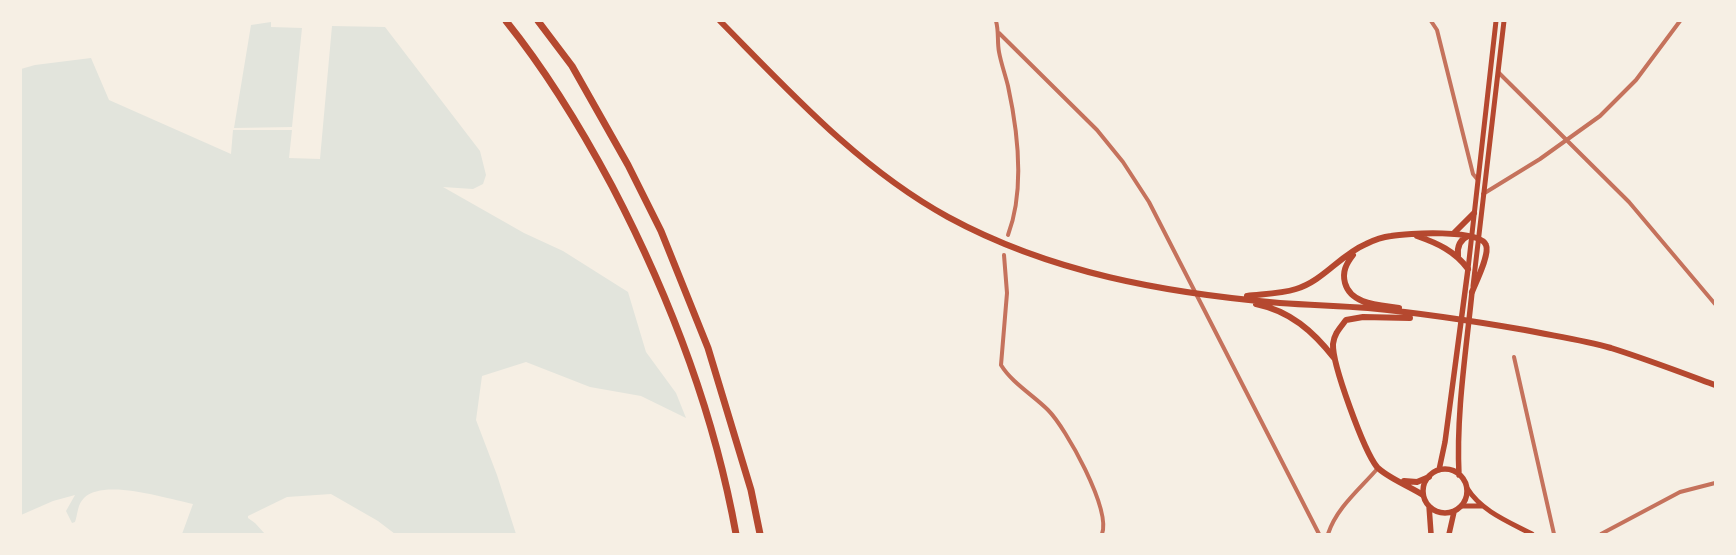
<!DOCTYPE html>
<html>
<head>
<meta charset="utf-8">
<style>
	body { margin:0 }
	#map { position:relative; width:1736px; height:555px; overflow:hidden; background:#f6efe4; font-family:Inter,sans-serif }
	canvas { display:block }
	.frame { position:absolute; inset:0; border:22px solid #f6efe4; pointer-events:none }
</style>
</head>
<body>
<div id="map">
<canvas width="1736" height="555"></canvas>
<div class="frame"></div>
</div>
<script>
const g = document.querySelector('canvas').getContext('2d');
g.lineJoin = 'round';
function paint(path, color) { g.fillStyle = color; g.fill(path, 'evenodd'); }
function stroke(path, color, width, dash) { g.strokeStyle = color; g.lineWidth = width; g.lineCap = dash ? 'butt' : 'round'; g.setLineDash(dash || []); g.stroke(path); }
const green = new Path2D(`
	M271,22V27L302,28L292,127L234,128L251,25Z
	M332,26L385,27L480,151L486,175L483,184L473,189L443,187L524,233L563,251L628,292L646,352L676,393L686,418L641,396L590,387L526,362L482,376L476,420L497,475L516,534H395L378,521L331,494L287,497L248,516V518L255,523L265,534H182L193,504C168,499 104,478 84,498C77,505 78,514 75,522L72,523L66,511L75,495L53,501L21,515V69L35,65L91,58L109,100L231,154L233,130H292L289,158L320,159Z`);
const minor = new Path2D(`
	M996,21C999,32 997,41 999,52C1001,63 1005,74 1008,86C1018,132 1025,190 1008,235
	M1431,21L1437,30L1473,174L1478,180
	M999,33L1097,130L1123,162L1149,202L1319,534
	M1498,72L1629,202L1715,304
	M1483,194L1540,159L1600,116L1636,80L1680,21
	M1004,255L1007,293L1001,365C1012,383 1033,395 1048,410C1066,428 1111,509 1102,534
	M1514,357L1554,534
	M1328,534C1337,507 1360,489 1378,468
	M1601,534L1680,492L1715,483`);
const secondary = new Path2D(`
	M1468,269L1496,21
	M1473,286L1504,21
	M1467,488C1481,511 1509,522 1532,534
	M1462,506H1481`);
const primary = new Path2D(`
	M1423 491a22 22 0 1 1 44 0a22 22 0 1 1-44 0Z
	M1439,470L1445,442L1468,269
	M1459,475C1456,414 1466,352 1472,292
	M1429,506L1431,534
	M1449,534L1454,512`);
const trunk = new Path2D(`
	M720,21C791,93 859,168 948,217C1051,273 1165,293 1280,303C1309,305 1339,306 1368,308C1420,313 1473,321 1525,330C1554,336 1583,340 1611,348C1646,359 1680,372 1715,385
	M1454,233L1474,213
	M1417,236C1437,243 1455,251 1468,269
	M1353,255C1346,264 1342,272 1345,283C1351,305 1380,305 1399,308
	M1458,256C1457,247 1459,240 1468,236
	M1247,296C1263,294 1280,294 1296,289C1323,281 1340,255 1366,244C1374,240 1382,237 1391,236C1406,233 1481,229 1486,245C1490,254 1476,282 1472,292
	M1256,304C1290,311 1313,331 1334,358
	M1410,318L1363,317L1346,320C1340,328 1334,334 1333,344C1332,364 1364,451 1377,467C1386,477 1411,487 1423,495
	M1404,481L1417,482L1429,477`);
const motorway = new Path2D(`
	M506,21C547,72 581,128 612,186C669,295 714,412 736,534
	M538,21L572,66L628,165L661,231L708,348L751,490L760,534`);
paint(green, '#e2e4dc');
stroke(minor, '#c5725c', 4);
stroke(secondary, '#b5482f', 5);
stroke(primary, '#b5482f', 5.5);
stroke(trunk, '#b5482f', 6);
stroke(motorway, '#b5482f', 7);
</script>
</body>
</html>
